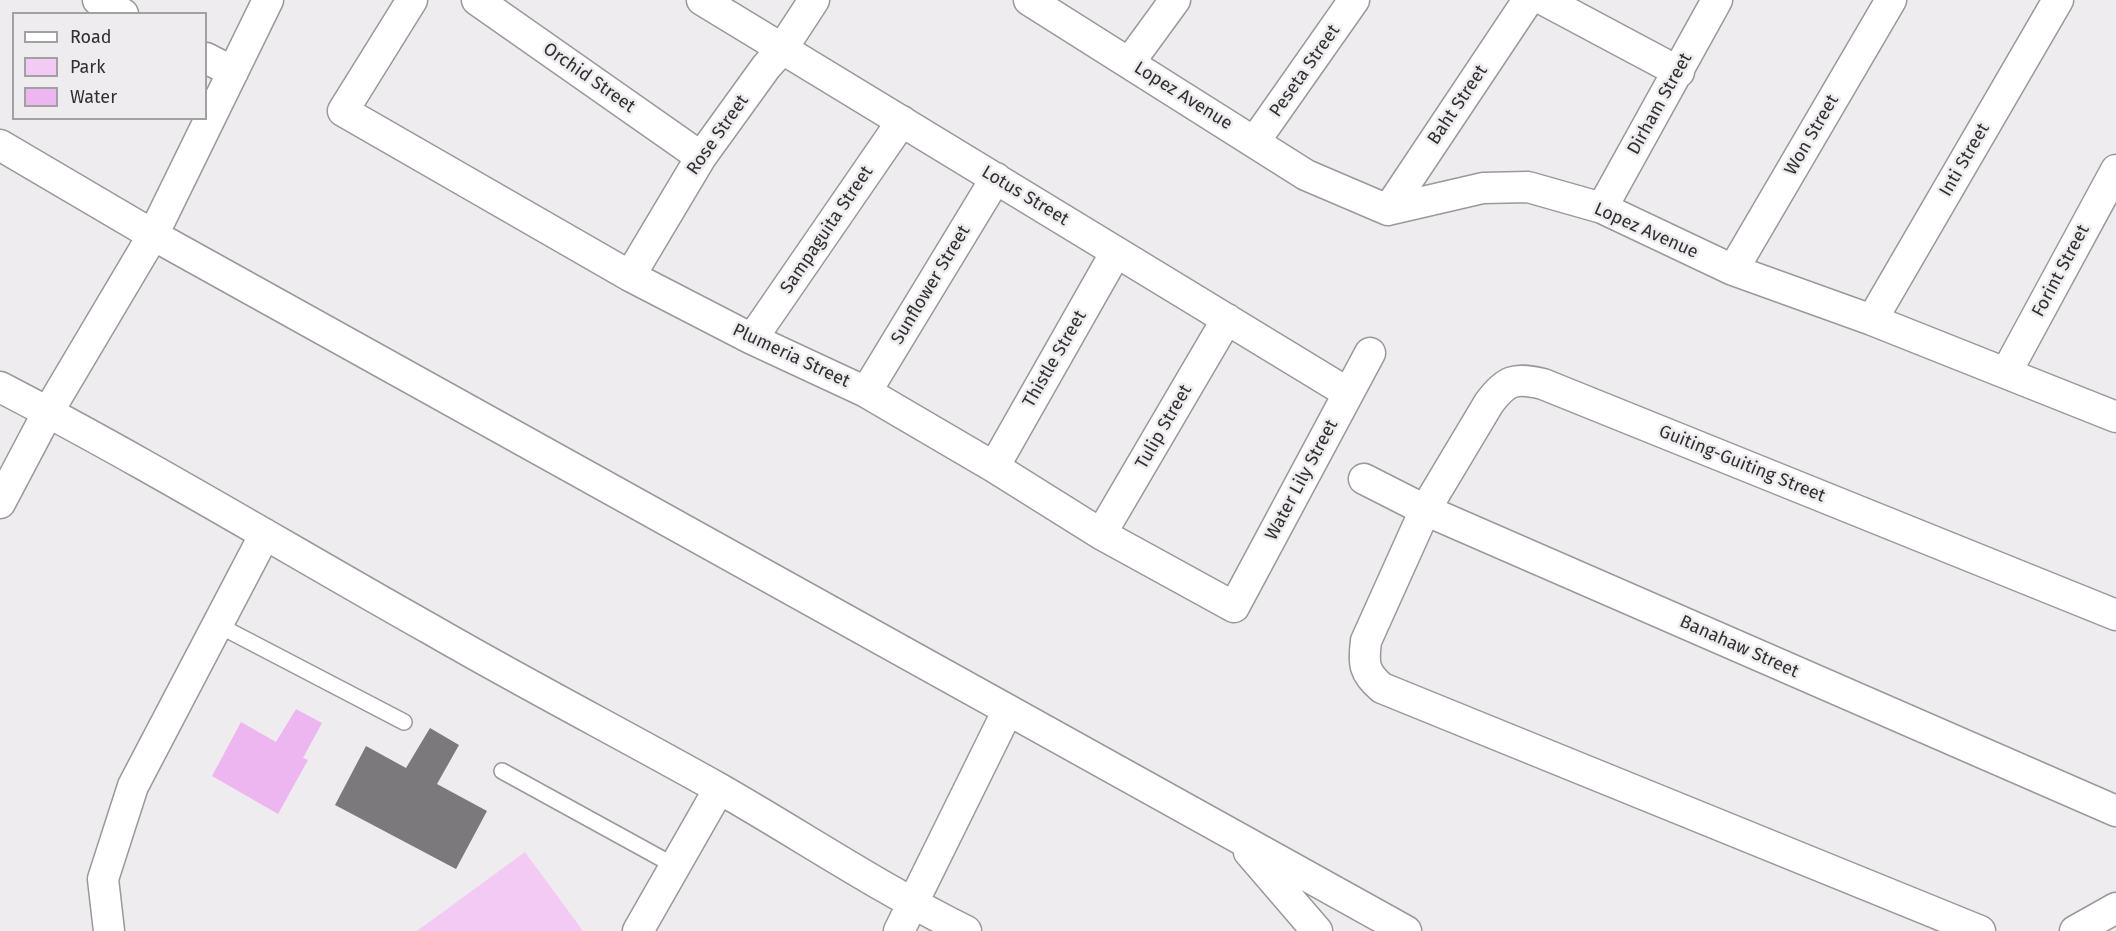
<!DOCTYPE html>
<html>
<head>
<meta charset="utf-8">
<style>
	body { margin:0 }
	#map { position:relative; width:2116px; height:931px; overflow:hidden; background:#eeecee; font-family:"Fira Sans",sans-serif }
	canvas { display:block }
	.legend { position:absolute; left:12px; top:12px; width:195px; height:108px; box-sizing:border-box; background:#eeecee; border:2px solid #a2a1a2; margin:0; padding:8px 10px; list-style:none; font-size:18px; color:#313031 }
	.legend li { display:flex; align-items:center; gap:12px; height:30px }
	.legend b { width:30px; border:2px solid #a2a1a2 }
</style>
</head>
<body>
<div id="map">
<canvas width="2116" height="931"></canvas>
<ul class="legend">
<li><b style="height:8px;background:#fff"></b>Road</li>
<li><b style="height:16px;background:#f2caf3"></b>Park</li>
<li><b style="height:16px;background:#eeb6f0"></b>Water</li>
</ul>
</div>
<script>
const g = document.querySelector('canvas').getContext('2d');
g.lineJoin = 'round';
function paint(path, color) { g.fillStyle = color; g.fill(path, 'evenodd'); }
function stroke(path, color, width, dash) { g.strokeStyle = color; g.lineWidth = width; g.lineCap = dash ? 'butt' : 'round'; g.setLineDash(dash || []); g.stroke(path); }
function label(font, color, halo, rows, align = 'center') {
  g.font = font + ' "Fira Sans",sans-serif'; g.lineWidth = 5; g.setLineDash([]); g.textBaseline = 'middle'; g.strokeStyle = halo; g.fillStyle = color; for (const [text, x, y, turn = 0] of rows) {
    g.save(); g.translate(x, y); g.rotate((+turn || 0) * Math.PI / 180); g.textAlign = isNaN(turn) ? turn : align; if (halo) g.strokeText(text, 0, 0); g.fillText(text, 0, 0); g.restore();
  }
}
const green = new Path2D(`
	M525,852L583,931H417Z`);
const water = new Path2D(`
	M296,709L322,723L303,758L308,760L278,814L212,776L241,722L276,742Z`);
const building = new Path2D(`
	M430,728L459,745L437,784L487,811L456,869L335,805L366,746L406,768Z`);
const service = new Path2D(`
	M218,625L404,722
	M502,771L675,866`);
const minor = new Path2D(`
	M98,0L123,14
	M412,0L343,111L630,276L752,339L866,392L994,467L1101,534L1234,607L1370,353
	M477,0L701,157
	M702,0L1348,393
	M1029,0L1306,175L1388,210L1483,188L1528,187L1602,208L1733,270L1872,320L2116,417
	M1544,0L1679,72
	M206,58L233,72
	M1129,63L1175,0
	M1255,141L1354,0
	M0,145L153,235L1406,931
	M1602,208L1717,0
	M1388,210L1528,0
	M1733,270L1891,0
	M630,276L701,157L766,67L782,49L814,0
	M1872,320L2058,0
	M752,339L902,121
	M2006,373L2116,170
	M0,387C147,463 288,549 432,630C527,685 624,735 720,789C802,836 881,889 966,931
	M866,392L996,178
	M994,467L1116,252
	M1364,479L1425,510L2116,811
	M0,503L48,412L153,235L268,0
	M1101,534L1227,319
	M1249,852L1317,931
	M109,931L103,879L133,786L265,534
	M638,931L719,789
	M899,931L1008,710
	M1980,931L1382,688C1364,673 1363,664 1366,641L1425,510L1489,403C1506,380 1515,377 1543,384L2116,615
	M2075,931L2116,908`);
const streetNames = [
	["Peseta Street",1305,71,-55],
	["Orchid Street",589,78,35],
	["Lopez Avenue",1183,96,32],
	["Dirham Street",1660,104,-61],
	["Baht Street",1458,105,-56],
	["Rose Street",718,135,-55],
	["Won Street",1812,135,-60],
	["Inti Street",1965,160,-60],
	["Lotus Street",1025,196,31],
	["Sampaguita Street",827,230,-56],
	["Lopez Avenue",1646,231,24],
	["Forint Street",2061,271,-62],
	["Sunflower Street",931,285,-59],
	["Plumeria Street",791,356,25],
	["Thistle Street",1055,359,-60],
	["Tulip Street",1164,427,-60],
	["Guiting-Guiting Street",1742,464,22],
	["Water Lily Street",1302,480,-62],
	["Banahaw Street",1739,647,24]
];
paint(green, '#f2caf3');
paint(water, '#eeb6f0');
paint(building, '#7c797c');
stroke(service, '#9b989b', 18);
stroke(minor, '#9b989b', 33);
stroke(service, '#fff', 15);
stroke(minor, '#fff', 30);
label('18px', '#313031', '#eeecee', streetNames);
</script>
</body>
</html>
